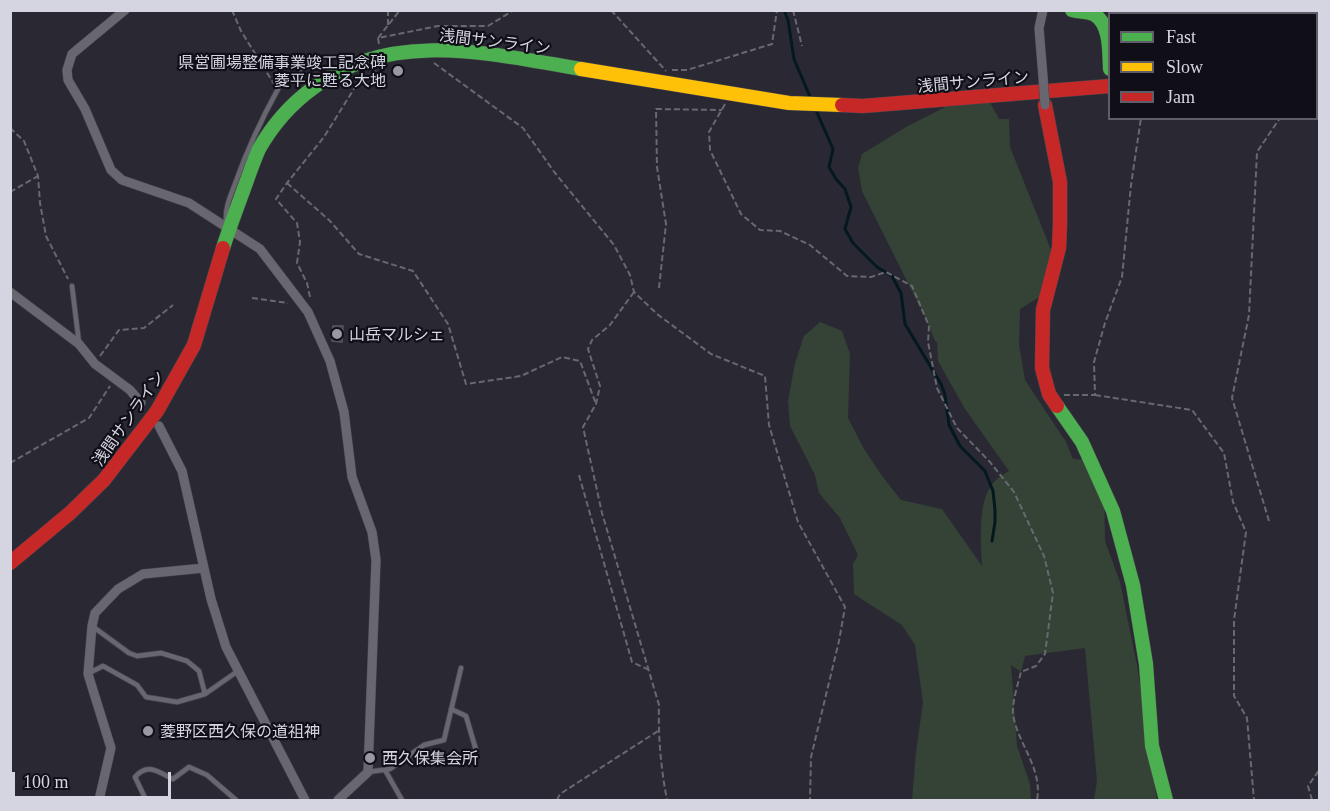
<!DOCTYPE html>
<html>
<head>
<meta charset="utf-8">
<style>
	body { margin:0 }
	#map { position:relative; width:1330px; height:811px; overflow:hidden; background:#2a2933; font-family:Georgia,serif }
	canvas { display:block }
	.frame { position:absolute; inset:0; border:12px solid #d5d5e1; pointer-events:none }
	.legend { position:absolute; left:1108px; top:12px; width:210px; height:108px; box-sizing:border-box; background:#100f17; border:2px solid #5f5e68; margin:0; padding:8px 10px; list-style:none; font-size:18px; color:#d5d5e1 }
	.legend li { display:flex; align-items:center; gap:12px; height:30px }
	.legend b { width:30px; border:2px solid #5f5e68 }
	.scale { position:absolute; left:12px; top:772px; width:159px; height:27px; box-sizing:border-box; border:3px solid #d5d5e1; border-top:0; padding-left:8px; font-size:18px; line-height:21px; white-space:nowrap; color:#d5d5e1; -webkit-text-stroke:4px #100f17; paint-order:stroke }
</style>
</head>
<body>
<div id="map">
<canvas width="1330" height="811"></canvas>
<div class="frame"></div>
<ul class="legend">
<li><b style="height:8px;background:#4caf50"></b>Fast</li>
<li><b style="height:8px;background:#ffc107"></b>Slow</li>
<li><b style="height:8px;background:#c62828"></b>Jam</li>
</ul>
<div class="scale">100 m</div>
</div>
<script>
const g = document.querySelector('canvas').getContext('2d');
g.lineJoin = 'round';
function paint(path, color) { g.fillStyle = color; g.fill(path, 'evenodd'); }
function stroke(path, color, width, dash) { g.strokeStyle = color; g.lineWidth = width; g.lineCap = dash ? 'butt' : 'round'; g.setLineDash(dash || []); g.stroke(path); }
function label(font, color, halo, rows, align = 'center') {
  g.font = font + ' Georgia,"Noto Sans JP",serif'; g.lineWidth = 4.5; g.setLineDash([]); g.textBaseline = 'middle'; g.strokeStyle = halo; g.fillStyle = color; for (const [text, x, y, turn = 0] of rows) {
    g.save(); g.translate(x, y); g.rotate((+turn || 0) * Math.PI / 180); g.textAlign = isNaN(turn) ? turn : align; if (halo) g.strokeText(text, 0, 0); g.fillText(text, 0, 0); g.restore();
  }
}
const green = new Path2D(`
	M987,97L999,119H1009L1010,147L1051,250L1056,277L1049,291L1020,309L1019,345L1025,380L1066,442L1073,459L1089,460L1104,487L1105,541L1120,582L1137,665L1157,800H1094L1097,781L1085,648L1025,656L1021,672L1011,665L1017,746L1030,784L1031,800H912L916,752L923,702L915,645L902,625L854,594L853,564L858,555L840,518L819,493L815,475L790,426L788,401L795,363L804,336L820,322L842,331L850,354L848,418L864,449L882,476L901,500L942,509L982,566C981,543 977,500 994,482C998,477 1004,474 1009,471L965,409L938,361L937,342L935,341L927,321L862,191L858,168L862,154L906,127L957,101Z`);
const stream = new Path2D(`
	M784,10L788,20L794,59L811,99
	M815,108L833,149L829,167L836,179L845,189L851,207L845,229L853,243L877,267L892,276L901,293L905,324L941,384L945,395L949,425L960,446L985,471L993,491L995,510V522L992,541`);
const building = new Path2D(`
	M333,326H343L342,342L332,341Z`);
const path = new Path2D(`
	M232,10L241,31L274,84
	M388,10V26
	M611,10L666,71
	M793,10L802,46
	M378,38L400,10
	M379,44L378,38L438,26H488L514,10
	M434,63L523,128L555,173L614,245L630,275L634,292L657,314L711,354L765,376L769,425L798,522L845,607L839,641L811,757L810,800
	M672,70H687L772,44L777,10
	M284,84L306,67L333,55
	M725,104L709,132L710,150L741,214L760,230L780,231L810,245L847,276L871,277L886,272L912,286L929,326L928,342L937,388L957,428L990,462L1014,492L1044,556L1053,593L1045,654L1036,666L1021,672C1018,684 1012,702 1013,714C1017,743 1043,768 1037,800
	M10,128L24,141L38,176L40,203L46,236L68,279
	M287,183L330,221L359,254L413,271L448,324L466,384L521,376L562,357L580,361L596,404
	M10,192L38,176
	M659,288L666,224L657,167L656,109L722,110
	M634,292L610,325L592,340L588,349L600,386L596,404L583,427L602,513L659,705C658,737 661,769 667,800
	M310,297L307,283L297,263L300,242L297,223L276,199L287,183L324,137L357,84L376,71
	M252,298L288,303
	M100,356L119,330L144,328L173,305
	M1064,395H1095L1094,362L1105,323L1122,277L1131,185L1141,118
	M1095,395L1192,410L1224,453L1233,502L1246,532L1234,620V696L1247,718L1254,800
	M10,463L89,418L110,386
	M579,475L632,662L649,670
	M1269,521L1232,398L1249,315L1257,152L1280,118
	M557,800L560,794L658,731
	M1312,800L1308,786L1320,769`);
const lane = new Path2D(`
	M226,220C225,207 231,195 235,184C247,150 261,120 278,89
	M72,286L79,343
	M92,626L129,653L137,656L161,653L187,661L199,671L205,694
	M89,673L103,666L137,685L146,697L177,702L205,694L238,671
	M451,709L466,716L476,750
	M385,770L402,800
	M368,772L390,769L424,745L444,740L461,668
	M146,800L135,777C148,762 158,772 173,779L189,767L207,775L236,800`);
const street = new Path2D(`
	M125,10L72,54L67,70L68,80L85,109L111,170L122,180L189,203L260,249L308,312L330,361L344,412L352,477L372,532L376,560L368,772L338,800
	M1043,77L1039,28L1043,10
	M10,292L79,344L95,364L130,390L141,403
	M159,426L182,471L211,599L226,647L305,800
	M99,800L111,748L88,674L92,626L95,613L118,589L143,574L204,568`);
const fast = new Path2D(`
	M1072,10C1079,12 1089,11 1095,15C1111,25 1109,53 1110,69
	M1316,68H1320
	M223,248C230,226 238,205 246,183C250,172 254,160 259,149C272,126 291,104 313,88C390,28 492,54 581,69
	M1057,406L1082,442L1113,511L1133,585L1146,664L1152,746L1166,800`);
const slow = new Path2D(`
	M581,69L789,103L842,105`);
const jam = new Path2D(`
	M842,105L863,106L1110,86
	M1045,105L1060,182V224L1059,248L1043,310L1042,368L1049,394L1057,406
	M10,563L70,513L104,480L157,411L194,345L223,248`);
const streetBridge = new Path2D(`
	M1043,77L1045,105`);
const markers = [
	[398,71,6,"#9999a4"],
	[337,334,6,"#9999a4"],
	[148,731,6,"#9999a4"],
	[370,758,6,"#9999a4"]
];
const streetNames = [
	["浅間サンライン",495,41,7],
	["浅間サンライン",973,81,-5],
	["浅間サンライン",128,418,-55]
];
const poiNames = [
	["県営圃場整備事業竣工記念碑",386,62,"right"],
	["菱平に甦る大地",386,80,"right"],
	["山岳マルシェ",349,334],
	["菱野区西久保の道祖神",160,731],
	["西久保集会所",382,758]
];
paint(green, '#344335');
stroke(stream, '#04181f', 3);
paint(building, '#463e46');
stroke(building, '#5d575e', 1.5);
stroke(lane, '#46454e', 6);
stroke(street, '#46454e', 10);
stroke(fast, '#46454e', 15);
stroke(slow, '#46454e', 15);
stroke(jam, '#46454e', 15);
stroke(path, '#68686f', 2, [6, 3]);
stroke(lane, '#68676f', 4.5);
stroke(street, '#68676f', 9);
stroke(fast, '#4caf50', 14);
stroke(slow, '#ffc107', 14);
stroke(jam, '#c62828', 14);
stroke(streetBridge, '#46454e', 10, []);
stroke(streetBridge, '#68676f', 9);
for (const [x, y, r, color] of markers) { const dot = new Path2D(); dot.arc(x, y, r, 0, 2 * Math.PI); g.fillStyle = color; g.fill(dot); stroke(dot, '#100f17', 2); }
label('16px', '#d5d5e1', '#100f17', streetNames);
label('16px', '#d5d5e1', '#100f17', poiNames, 'left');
</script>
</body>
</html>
